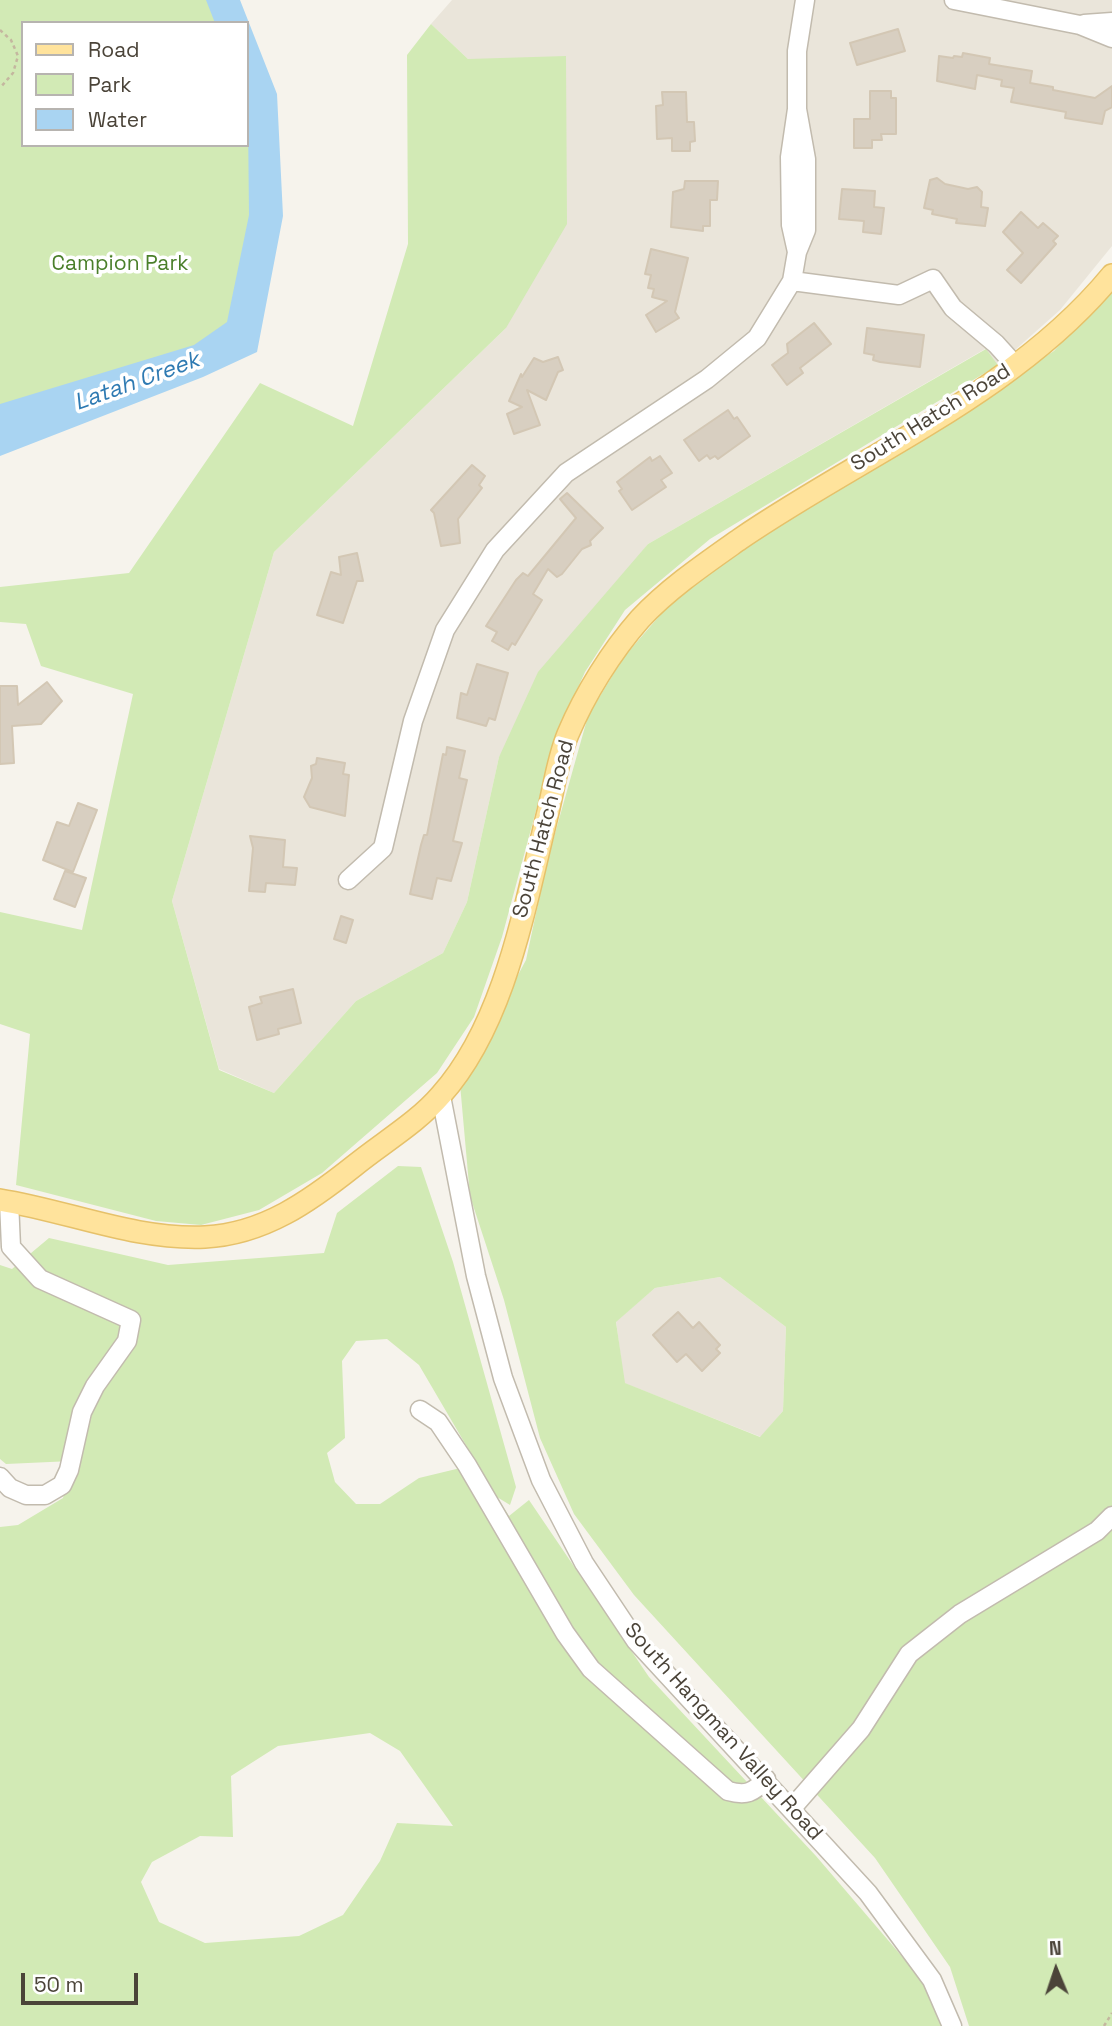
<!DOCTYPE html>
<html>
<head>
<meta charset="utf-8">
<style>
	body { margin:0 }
	#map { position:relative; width:1112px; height:2026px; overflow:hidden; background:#f6f3ec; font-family:"Space Grotesk",sans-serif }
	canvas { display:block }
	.legend { position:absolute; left:21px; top:21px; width:228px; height:126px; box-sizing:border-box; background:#fff; border:2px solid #b7b4b0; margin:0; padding:9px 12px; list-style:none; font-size:21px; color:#4b4439 }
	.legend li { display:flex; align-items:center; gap:14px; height:35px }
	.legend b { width:35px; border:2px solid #b7b4b0 }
	.north { position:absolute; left:1021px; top:1935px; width:70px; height:70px; -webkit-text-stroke:5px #fff; paint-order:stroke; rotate:358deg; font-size:19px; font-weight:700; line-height:28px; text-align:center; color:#4b4439 }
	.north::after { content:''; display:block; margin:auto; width:24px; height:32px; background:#4b4439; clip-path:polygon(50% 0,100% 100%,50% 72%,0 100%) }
	.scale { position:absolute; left:21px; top:1973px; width:117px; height:32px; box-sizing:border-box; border:4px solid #4b4439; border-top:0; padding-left:9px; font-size:21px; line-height:24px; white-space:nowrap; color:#4b4439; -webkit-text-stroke:5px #fff; paint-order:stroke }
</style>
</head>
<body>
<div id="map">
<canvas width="1112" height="2026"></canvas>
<ul class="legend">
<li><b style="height:9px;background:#ffe39c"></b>Road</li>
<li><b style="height:19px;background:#d2eab5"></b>Park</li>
<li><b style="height:19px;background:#a9d4f2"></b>Water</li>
</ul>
<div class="north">N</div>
<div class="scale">50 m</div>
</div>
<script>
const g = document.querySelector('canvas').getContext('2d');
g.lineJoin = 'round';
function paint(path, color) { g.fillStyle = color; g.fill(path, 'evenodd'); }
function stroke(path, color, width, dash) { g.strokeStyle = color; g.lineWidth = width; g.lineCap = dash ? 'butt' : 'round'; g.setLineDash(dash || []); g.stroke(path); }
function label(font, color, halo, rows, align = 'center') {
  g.font = font + ' "Space Grotesk",sans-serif'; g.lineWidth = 7; g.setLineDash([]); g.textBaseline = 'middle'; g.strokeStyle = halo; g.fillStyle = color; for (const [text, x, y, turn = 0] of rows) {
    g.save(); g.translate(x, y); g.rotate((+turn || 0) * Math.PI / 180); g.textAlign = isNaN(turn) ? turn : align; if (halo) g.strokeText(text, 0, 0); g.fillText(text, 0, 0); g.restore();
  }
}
const residential = new Path2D(`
	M452,0H1112V246L1060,310L998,365L985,349L648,544L499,757L467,902L443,953L356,1001L274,1093L219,1069L172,901L274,552L506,328L468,59L431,24Z
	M720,1277L786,1327L783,1411L761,1437L624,1383L616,1321L655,1288Z`);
const green = new Path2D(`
	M0,0H224L233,23H23V145H247V58L263,99L242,332L0,432Z
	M431,24L468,59L566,56L567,224L506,328L274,552L172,901L219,1070L274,1093L356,1001L443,953L467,902L499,757L538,672L648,544L986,349L998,365L710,539L625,610L585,672L556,736L502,937L474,1017L437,1073L322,1173L259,1210L201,1225L156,1221L16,1185L30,1034L0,1024V912L82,930L133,694L41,666L26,624L0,622V587L129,573L260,383L353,426L408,244L407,55Z
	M1112,285V2026H969L950,1967L875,1858L634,1595L574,1514L540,1438L504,1300L470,1196L460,1084L526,960L547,862L588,716L623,658L668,606L745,544L1054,351ZM720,1277L786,1327L783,1411L760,1437L625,1383L616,1322L655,1288Z
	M398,1166L421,1167L453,1262L516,1487L510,1505L497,1497L509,1516L529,1500L649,1677L816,1856L923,1981L942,2026H0V1527L18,1525L63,1498L72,1461L6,1464L0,1459V1265L12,1269L49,1238L168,1265L324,1253L337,1213ZM387,1339L419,1365L477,1464L419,1478L380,1504H356L335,1482L327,1453L345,1438L342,1361L356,1341ZM370,1733L400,1751L453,1826L397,1823L380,1861L343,1915L299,1936L205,1943L159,1922L141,1882L152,1862L200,1836L233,1837L231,1776L278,1746Z`);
const water = new Path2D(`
	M206,0H240L277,94L283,216L257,352L203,377L0,456V404L194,345L227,322L249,215L247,23H215Z`);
const building = new Path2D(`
	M898,29L905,51L857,65L850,43Z
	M963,53L990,58L989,64L1032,71L1030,83L1053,87V90L1095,98L1112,86V107L1105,111L1102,124L1065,118L1066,112L1011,102L1014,88L1001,86L1002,80L977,75L975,89L937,81L939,56L953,58L954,56L962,57Z
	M870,91H891V98H896V134H881L882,140H872V148H854V119H870Z
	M662,92H686L687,122H694L695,141L690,142V151H672V138L657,139L656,106L663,105Z
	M937,178L945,184L968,189L977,187L982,192L981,207L988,208L985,226L956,223L957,219L932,214L933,210L924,208L930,180Z
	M685,181H718L717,200H710V226H703V231L671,227L673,192L684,189Z
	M842,189L875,191L874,207L884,208L881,234L863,232L864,221L839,219Z
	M1021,212L1038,228L1043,223L1058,236L1053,241L1056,244L1021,283L1007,270L1023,253L1003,232Z
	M651,249L688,258L675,312L679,318L656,332L646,315L667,301L652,297L654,289L648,288L651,275L645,274Z
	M814,323L831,344L800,368L803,373L787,385L772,365L788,353L787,344Z
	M867,328L924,335L920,367L880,362L873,360L874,355L864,353Z
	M558,357L563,370L558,372L546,400L527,390L540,425L514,434L507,414L522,407L509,401L521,374L522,377L534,358L543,362Z
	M728,410L734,419L737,417L750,436L718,459L715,456L710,459L707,455L699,461L684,440Z
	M660,456L672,473L661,480L666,487L632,510L619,491L622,489L617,482L650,457L652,461Z
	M472,465L485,476L479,485L482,488L458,519L460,543L441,546L434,513L431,510Z
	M567,493L603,528L590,541L591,545L582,549L562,574L557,577L548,569L533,594L542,600L515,645L512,643L508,650L492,641L497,632L486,626L516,580L523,573L528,576L576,518L560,499Z
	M357,553L363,581H357L343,623L317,615L331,572L341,575L339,557Z
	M477,664L508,673L495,720L489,718L486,726L457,718L461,693L467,695Z
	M47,682L62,701L41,724L12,726L14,763L0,764V686H17L18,705Z
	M447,747L465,751L459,778L467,780L453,841L462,843L451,881L437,878L432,899L410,894L421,845L424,835H427L443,754L446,755Z
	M317,758L345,763L343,774L349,775L345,816L310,807L304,797L312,778L311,766L316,764Z
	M78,803L97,810L73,872L43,860L57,822L69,826Z
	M250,836L285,840L283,867L297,868L295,885L266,883L265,892L249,891L253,848Z
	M65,871L86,878L75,907L54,899Z
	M341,916L353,920L346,943L334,939Z
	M293,989L301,1023L278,1029L279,1034L257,1040L249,1007L262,1003L260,997Z
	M678,1312L693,1328L699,1322L720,1345L716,1349L720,1353L702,1371L686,1354L677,1362L653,1335Z`);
const path = new Path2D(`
	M0,30L11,40L18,56L13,73L0,88
	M1104,2026L1112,2013`);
const minor = new Path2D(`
	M954,0L1080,25L1112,38
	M1084,24L1112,22
	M797,252L791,225L790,157L797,109V51L805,0
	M792,281L899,295L933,279L953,308L996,344L1015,365
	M348,880L383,848L413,721L445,630L495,550L566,473L707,379L757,338L792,281L797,252L806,230V159L797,109
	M441,1096L476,1276L503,1378L541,1480L584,1563L636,1641L868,1893L932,1980L952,2026
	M420,1410L438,1422L467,1465L565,1633L591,1669L728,1791C746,1796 753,1793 766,1779
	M0,1477L10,1488L26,1495H45L62,1485L69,1470L82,1412L95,1386L127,1341L131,1320L40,1279L11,1247L9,1201
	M792,1808L861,1729L909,1654L960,1614L1097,1531L1112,1516`);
const major = new Path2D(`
	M0,1200C69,1211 134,1240 205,1237C264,1234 310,1201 354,1166C382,1143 417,1123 441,1095C506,1022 525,904 548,812C554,787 558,758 568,734C585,694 611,652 640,619C669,588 706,563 740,539C864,454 1015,393 1112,275`);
const parkNames = [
	["Campion Park",120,264]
];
const streetNames = [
	["South Hatch Road",931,418,-32],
	["South Hatch Road",544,829,-75],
	["South Hangman Valley Road",723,1732,48]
];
const waterNames = [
	["Latah Creek",137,382,-20]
];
paint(residential, '#eae5da');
paint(green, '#d2eab5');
paint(water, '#a9d4f2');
paint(building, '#d8cfc1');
stroke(building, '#d3c7b4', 2);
stroke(minor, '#c2bbae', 21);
stroke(major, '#e6c16a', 24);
stroke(path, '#c4b79f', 2.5, [3.5, 3.5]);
stroke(minor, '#fff', 18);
stroke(major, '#ffe39c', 21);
label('21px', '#4a7f2a', '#fff', parkNames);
label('21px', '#4b4439', '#fff', streetNames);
label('italic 23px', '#2e7ab2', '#fff', waterNames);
</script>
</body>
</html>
